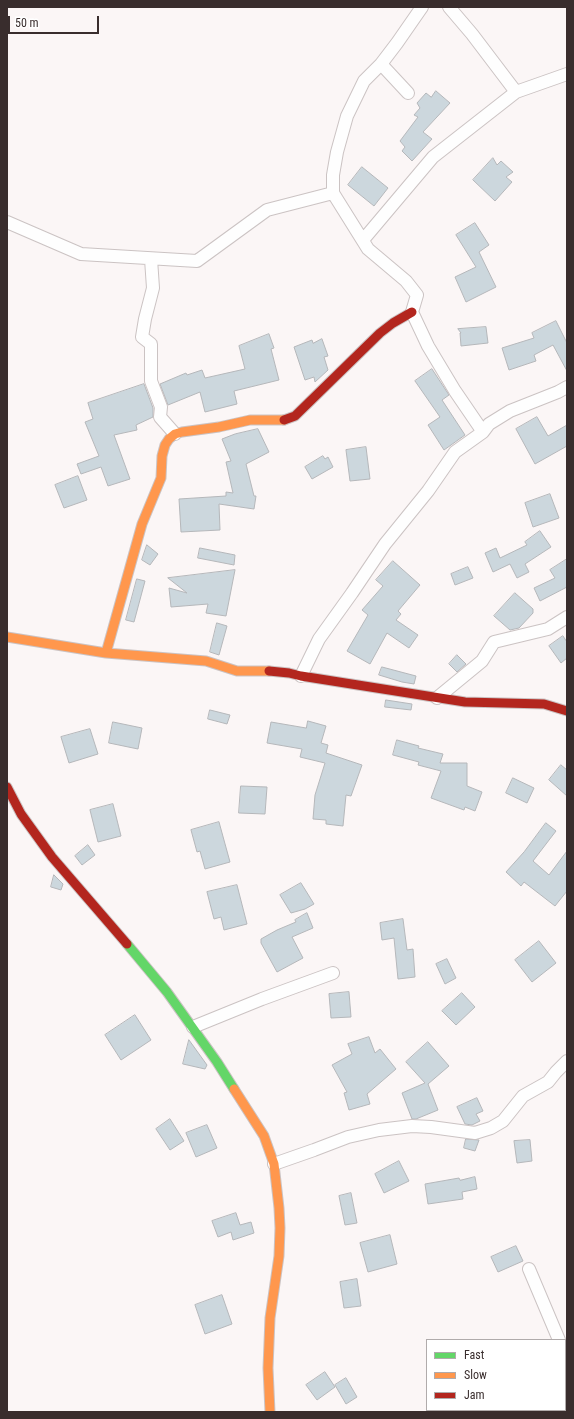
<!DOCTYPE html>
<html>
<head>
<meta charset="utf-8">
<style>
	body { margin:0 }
	#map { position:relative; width:574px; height:1419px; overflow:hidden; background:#fbf6f6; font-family:"Roboto Condensed",sans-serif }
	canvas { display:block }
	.frame { position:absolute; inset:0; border:8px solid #392d2d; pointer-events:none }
	.legend { position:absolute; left:426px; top:1339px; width:140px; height:72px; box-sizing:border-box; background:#fff; border:1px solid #b0abab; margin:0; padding:5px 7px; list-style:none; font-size:12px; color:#392d2d }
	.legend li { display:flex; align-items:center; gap:8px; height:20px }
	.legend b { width:20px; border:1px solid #b0abab }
	.scale { position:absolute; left:8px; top:16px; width:91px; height:18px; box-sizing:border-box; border:2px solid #392d2d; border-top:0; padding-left:5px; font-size:12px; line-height:14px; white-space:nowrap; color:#392d2d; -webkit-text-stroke:3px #fff; paint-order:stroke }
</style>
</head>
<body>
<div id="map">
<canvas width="574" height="1419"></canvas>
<div class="frame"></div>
<ul class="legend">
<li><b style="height:5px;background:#63d668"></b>Fast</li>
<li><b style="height:5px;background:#ff974d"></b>Slow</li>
<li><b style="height:5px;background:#b3261e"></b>Jam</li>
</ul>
<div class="scale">50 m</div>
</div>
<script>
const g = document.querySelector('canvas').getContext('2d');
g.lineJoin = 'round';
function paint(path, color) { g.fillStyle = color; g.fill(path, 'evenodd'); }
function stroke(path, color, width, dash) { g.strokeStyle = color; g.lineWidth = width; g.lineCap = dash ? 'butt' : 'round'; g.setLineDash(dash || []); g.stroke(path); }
const building = new Path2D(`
	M436,91L450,103L423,132L432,139L412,161L402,151L405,147L400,141L418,117L414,115L420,108L417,103L426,93L431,97Z
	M493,158L497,165L501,161L513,172L506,177L512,182L495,201L473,180Z
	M362,167L388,188L374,206L348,185Z
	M475,223L489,245L479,252L496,287L466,302L455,277L476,267L456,235Z
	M556,321L567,343V371L553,345L534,355L536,361L509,370L502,348L534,338L532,333Z
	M486,327L488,343L461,346L460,333H461L458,329Z
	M269,334L274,348L271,349L279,380L234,391L237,404L205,412L200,392L168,405L160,384L186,373L187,375L202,370L205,378L245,369L239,346Z
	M322,339L328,356L324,357L328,370L315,382L314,377L305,380L294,347L312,340L313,343Z
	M432,369L449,395L442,400L465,435L444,450L428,425L440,417L415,381Z
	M144,384L153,408V417L136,425L137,430L114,435L130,479L108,486L101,467L81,474L77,464L99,456L85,422L93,419L88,403Z
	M537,417L548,436L567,425V446L535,464L516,429Z
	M258,429L269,452L246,464L254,496H256L254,509L219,504L220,530L181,532L179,499L226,496V492L233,493L226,462L231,461L222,439L235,434Z
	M366,447L370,479L350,481L346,450Z
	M323,456L325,459L328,457L333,467L312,479L305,467Z
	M78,476L87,500L64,508L55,485Z
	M550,494L559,518L533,527L525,503Z
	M540,531L551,547L525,564L529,572L517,578L510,564L493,572L485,553L496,548L500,558L527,545L525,542Z
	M147,545L158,554L150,565L142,560Z
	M200,548L235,555L234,565L198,558Z
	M567,559V587L540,601L534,588L555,578L550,570Z
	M393,561L420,585L398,611L401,614L396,620L418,635L409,648L387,633L370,664L347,651L368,615L362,610L383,586L376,580Z
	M468,567L473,578L455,585L451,574Z
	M235,570L226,616L206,613L208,604L171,607L169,588L187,593L168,578Z
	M137,579L145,581L134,622L126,620Z
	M515,593L533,609V613L519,628L510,630L494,616Z
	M217,623L227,626L219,655L210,652Z
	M563,636L567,642V658L561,663L549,646Z
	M457,655L466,664L457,672L449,664Z
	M382,667L416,676L414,684L402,682L379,675Z
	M386,700L412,704L411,710L385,707Z
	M210,710L230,715L227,724L208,719Z
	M308,721L326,726L321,743L328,745L326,753L362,765L351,796L346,795L343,826L326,824V820L313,819L315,795L325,763L300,757L302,749L267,743L271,722L306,728Z
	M113,722L142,728L138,749L109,743Z
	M90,729L98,754L69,763L61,737Z
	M397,740L419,746L418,748L443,754L440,763H467V786L482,792L475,811L465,807L464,810L431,798L441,771L418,765L419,762L393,755Z
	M561,765L567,770V796L549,780Z
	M513,778L534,788L527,803L506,793Z
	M241,786L267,787L265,814L239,813Z
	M113,804L121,836L98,842L90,810Z
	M219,822L230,862L205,869L200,851L197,852L191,830Z
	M546,823L556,831L533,861L549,875L567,851V891L555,906L524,882L521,886L506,872L524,852Z
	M88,845L95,855L82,865L75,856Z
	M54,875L63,884L61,890L51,887Z
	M301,883L314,904L305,909L291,913L280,895Z
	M237,885L247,924L224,930L221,917L214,919L207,892Z
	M307,913L313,928L292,937L303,958L277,972L261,943V939L277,930L296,922L295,920Z
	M403,919L407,950L413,949L415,977L398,979L394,938L382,940L380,923Z
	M539,941L556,963L532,982L515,960Z
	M447,959L456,978L445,984L436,964Z
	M349,992L351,1017L331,1018L329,994Z
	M462,993L475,1007L456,1025L442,1011Z
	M135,1015L151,1040L121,1060L105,1035Z
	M369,1037L375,1053L380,1049L396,1069L367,1094L370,1104L349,1110L344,1093L347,1092L332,1065L352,1054L348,1044Z
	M189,1040L207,1065L205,1069L183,1064Z
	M428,1042L449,1066L428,1084L438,1110L416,1119H412L402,1093L425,1083L406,1062Z
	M477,1098L483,1111L476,1114L480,1121L472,1125L465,1124L457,1107Z
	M170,1119L184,1141L170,1150L156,1129Z
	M207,1125L217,1148L196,1157L186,1133Z
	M466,1139L479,1140L475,1151L464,1148Z
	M530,1140L532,1161L517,1163L514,1141Z
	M399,1161L409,1181L384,1193L375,1174Z
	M475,1177L477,1189L462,1192L463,1199L428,1204L425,1184L459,1178L460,1180Z
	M351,1193L357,1223L345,1225L339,1196Z
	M236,1213L240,1225L251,1222L254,1233L233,1240L231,1232L218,1237L212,1221Z
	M390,1235L397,1264L368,1272L360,1243Z
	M516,1246L523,1261L498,1272L491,1257Z
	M357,1279L361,1306L344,1308L340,1282Z
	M222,1295L232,1324L205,1334L195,1305Z
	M325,1372L335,1387L317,1400L306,1385Z
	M346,1378L357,1397L346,1404L335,1385Z`);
const street = new Path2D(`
	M381,64L397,43L422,7
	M516,92L567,74
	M408,93L381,64L364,81L347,116L337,152L333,175V193L368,249L406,281L417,295L412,312L428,346L455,391L483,432
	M7,222L81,254L197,261L267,210L333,193
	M363,240L433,157L516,92L472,34L449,7
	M151,259L153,288L145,319L142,337L151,344V381L161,407L160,417L175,434
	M301,676L319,639L352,593L385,544L428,491L455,452L483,432L489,424L510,411L558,392L567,387
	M437,698L482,661L494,642L548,629L567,617
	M193,1027L262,999L333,973
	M274,1164L314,1150L348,1137L379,1130L412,1126L431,1127L475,1133L491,1128L503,1121L523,1096L548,1082L556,1072L567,1061
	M529,1269L559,1340
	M565,1355L567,1359
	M465,1410L467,1412`);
const fast = new Path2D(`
	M127,944L167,992L217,1062L234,1089`);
const slow = new Path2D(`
	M7,637L106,653L206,661L237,671H269
	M106,653L142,524L161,478L162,456L165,445L169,439L175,434L182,432L219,427L250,420H284
	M234,1089L264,1136L274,1164L279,1208L280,1228L279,1256L270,1318L268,1368L270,1412`);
const jam = new Path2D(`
	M284,420L295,416L380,333L393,323L412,312
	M269,671L289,673L301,676L465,702L544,704L567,711
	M7,787L21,814L52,857L127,944`);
paint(building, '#ccd7dd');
stroke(building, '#b5b7ba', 1);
stroke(street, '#cbc3c3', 14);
stroke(fast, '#cbc3c3', 11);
stroke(slow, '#cbc3c3', 11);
stroke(jam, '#cbc3c3', 11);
stroke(street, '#fefefe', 12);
stroke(fast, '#63d668', 9);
stroke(slow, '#ff974d', 9);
stroke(jam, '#b3261e', 9);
</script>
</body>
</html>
